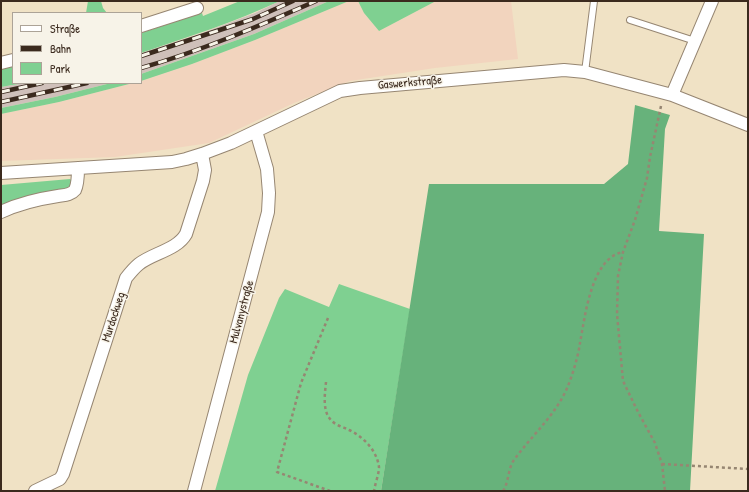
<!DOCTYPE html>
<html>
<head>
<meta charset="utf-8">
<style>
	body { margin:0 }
	#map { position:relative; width:749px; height:492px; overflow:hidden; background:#f0e2c5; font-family:"Patrick Hand",sans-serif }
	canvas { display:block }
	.frame { position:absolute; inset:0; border:2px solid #3b2a1e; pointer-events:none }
	.legend { position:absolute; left:12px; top:12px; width:130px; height:72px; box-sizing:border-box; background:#f7f3e8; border:1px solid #aca397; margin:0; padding:5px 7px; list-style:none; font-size:12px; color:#3b2a1e }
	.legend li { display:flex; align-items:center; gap:8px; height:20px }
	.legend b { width:20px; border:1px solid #aca397 }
</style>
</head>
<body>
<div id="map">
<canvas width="749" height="492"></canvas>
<div class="frame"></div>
<ul class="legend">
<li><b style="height:5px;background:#fff"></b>Straße</li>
<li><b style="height:5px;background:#3b2a1e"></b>Bahn</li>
<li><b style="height:11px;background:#7fd091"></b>Park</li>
</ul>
</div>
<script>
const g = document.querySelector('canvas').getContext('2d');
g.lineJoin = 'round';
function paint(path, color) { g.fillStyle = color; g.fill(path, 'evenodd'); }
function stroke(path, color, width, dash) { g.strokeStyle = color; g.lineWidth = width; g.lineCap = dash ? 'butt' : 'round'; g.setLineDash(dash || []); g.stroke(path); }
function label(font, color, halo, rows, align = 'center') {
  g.font = font + ' "Patrick Hand",sans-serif'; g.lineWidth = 3; g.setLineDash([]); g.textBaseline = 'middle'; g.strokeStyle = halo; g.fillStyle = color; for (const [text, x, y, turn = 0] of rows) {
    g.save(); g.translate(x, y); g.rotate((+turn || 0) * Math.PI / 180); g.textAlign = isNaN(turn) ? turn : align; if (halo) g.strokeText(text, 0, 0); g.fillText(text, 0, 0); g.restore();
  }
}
const built = new Path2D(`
	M349,1H358L364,13L379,31L436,1H511L518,59L435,68L350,81L294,103L209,143L115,157L1,161V114L59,102L133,83H141V81L192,64L255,40Z`);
const industrial = new Path2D(`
	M280,1H329L254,34L141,74V53L202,33L255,13Z
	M24,83H111L55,97L1,108V87Z`);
const green = new Path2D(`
	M88,1H101L103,8L107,13H86Z
	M240,1H280C235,22 188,37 141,53V33L202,13L203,16Z
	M329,1H349L255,40L192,64L141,81V74L254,34Z
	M358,1H436L379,31L364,13Z
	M13,66V83H24L1,87V68Z
	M111,83H133L59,102L1,114V108L55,97Z
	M70,179L72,181L71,188L1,208V185Z
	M339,284L410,309L381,491H215L248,375L279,298L285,289L329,307Z`);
const forest = new Path2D(`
	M635,105L670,115L665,129L659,231L704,234L690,491H381L429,184H604L628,164Z`);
const path = new Path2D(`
	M661,106L650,157L647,178L635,220L623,252L618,276L617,314L623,381L638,412L655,443L662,464L665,491
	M328,318L301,383L277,472L330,491
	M326,382C325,393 322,411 331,420C335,425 343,427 349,430C364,437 377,451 379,467C379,474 375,484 374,491
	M662,464L748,469
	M503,491C509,482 508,468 514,460C532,435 556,415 568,386C573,373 578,357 580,343C585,317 591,258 623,252`);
const service = new Path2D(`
	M630,20L695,41
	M585,72L594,1`);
const minor = new Path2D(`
	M141,26L197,8
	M1,63L13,60
	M672,95L712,1
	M1,173L172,162L186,159L202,154L231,143L340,91L360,88L564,70L585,72L672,95L748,125
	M1,212C20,203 38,199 58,196C64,195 71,195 75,190C78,184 78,175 78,168
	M35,491L60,479L63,474L126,278C130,273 134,268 139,264C153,253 177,250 186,234L203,181L205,170L202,154
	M194,491L268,212L269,193L267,169L256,131`);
const rail = new Path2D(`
	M141,56L253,19L293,1
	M141,68C201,51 259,26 316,1
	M1,92L42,83
	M1,102L87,83`);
const streetNames = [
	["Gaswerkstraße",410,83,-5],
	["Mulvanystraße",242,312,-75],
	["Murdockweg",114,317,-72]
];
paint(built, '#f2d4be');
paint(industrial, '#cfc0ba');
paint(green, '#7fd091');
paint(forest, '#67b27b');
stroke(service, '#968672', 8);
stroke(minor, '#968672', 14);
stroke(path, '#968672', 2.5, [3, 3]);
stroke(service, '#fff', 6);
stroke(minor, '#fff', 12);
stroke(rail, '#3b2a1e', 4.5);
stroke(rail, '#f7f3e8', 3, [9]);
label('12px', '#3b2a1e', '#f7f3e8', streetNames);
</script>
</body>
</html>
